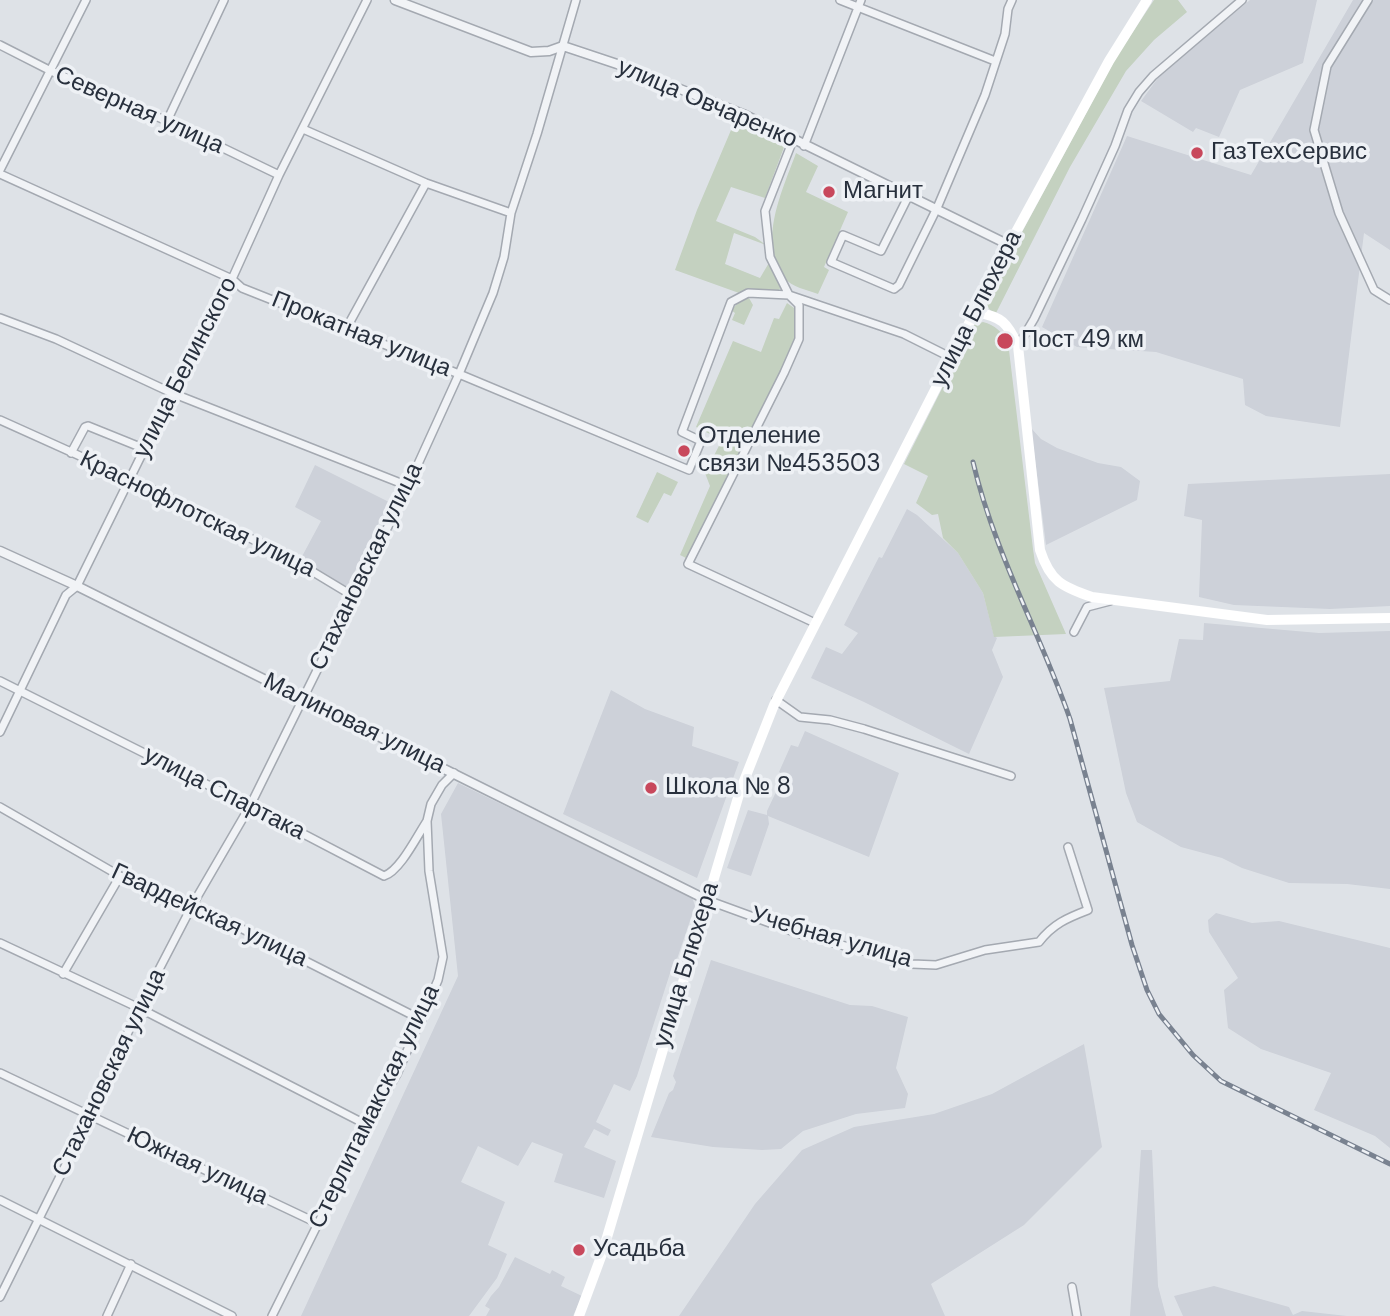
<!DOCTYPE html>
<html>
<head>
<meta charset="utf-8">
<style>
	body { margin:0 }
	canvas { display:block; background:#dee2e7 }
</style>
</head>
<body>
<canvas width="1390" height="1316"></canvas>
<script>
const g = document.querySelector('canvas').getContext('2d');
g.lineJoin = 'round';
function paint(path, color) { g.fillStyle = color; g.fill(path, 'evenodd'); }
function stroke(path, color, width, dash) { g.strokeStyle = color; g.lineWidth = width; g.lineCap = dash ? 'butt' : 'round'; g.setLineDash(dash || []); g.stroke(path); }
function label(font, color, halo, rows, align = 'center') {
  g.font = font + ' "DM Sans",sans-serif'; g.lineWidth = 7; g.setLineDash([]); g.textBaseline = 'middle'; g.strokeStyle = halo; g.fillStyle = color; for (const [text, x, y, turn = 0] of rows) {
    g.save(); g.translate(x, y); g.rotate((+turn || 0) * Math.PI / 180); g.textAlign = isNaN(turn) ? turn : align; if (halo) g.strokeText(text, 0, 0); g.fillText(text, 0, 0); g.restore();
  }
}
const built = new Path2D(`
	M1250,0H1317L1303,63L1240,90L1219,137L1196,128L1193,132L1141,101L1161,74Z
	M1353,0H1390V250L1364,233L1340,427L1266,416L1245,405L1243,379L1156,352L1077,347L1042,327L1127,136L1251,175Z
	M1031,428L1041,439L1057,448L1098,463L1121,467L1140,481L1137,500L1046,545Z
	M315,465L389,502L347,587L299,562L321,521L295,507Z
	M1390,474V606L1330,609L1234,605L1199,597L1202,520L1184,516L1188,484Z
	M907,509L917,515L958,553L983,593L994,636L997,638L992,650L1003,677L969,754L864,702L811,678L826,647L842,654L858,633L844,625L879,557L882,558Z
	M1204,623L1319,633L1390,631V889L1347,884L1289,883L1242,868L1222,858L1181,847L1137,822L1126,793L1104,688L1170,681L1179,639L1203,640Z
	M611,690L645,709L694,727L692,746L739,762L697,878L563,814Z
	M805,731L899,773L869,857L768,816L769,824L751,876L727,868L748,810L767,815V811L784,775L779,772L791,745L798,747Z
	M458,783L692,897L695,906L675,965L672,967L637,1076L630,1091L614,1084L596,1122L611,1130L608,1136L594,1129L584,1147L616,1161L604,1198L554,1182L563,1154L532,1142L518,1166L478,1146L461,1182L505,1202L488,1245L507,1254L497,1278L469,1316H301L458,976L441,814Z
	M1216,913L1252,923L1279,921L1390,948V1148L1375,1136L1314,1110L1331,1073L1261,1049L1228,1028L1224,990L1238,978L1209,932L1208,920Z
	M711,960L850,1005L872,1006L908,1017L896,1068L908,1094L905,1108L856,1114L803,1131L781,1149L762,1150L713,1147L651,1137L669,1093L673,1090L676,1082L673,1076Z
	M1084,1044L1102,1147L1024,1225L931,1284L945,1316H679L755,1204L802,1150L854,1127L934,1114L992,1094Z
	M1141,1150H1152L1158,1286L1166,1316H1130Z
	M515,1257L550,1274L552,1270L565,1277L561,1286L582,1296L573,1316H486L490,1309L485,1306L491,1296L499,1287Z
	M1214,1286L1289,1307L1293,1315L1302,1311L1347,1316H1183L1174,1296Z`);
const green = new Path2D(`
	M1154,0H1178L1187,12L1154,40L1126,71L1070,167L996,313L990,310L986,304L993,286L1117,56Z
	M734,123L786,142L765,198L731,187L716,221L755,237L766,245L734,233L725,264L760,278L770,261L781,287L779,290H749L739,293L675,270L697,210Z
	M796,153L818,166L806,192L848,212L824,267L829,270L818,294C807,290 792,287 784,278C757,242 783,189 796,153Z
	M749,298L753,305L744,325L732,320L735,313L731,310L740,301Z
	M787,303L797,310L796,340L688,559L680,555L710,486L705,473L722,440L696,427L733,341L761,352L774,318L779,319Z
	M983,322C995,325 1002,332 1008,342L1033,549L1035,563L1066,634L994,637L983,593L958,553L943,538L938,514L932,515L916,503L928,476L904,464L974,325Z
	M657,472L678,482L671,496L664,493L648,523L636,517Z`);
const minor = new Path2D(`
	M840,0L995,61
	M1368,0L1327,66L1314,130L1339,213L1374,290L1390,300
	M0,45L51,71L167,121L279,175
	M167,121L224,0
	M303,129L426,183L511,213
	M793,140L765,211L770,257L789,295L799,305V339L784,373L688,564L815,623
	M804,146L861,0
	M0,170L86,0
	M0,174L232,279L242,288L459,374L689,470L701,441L682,432L731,302L748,293L789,295L904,334L952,358
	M908,197L881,251L843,235L831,262L894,289L899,285L937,208L985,95L1005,34L1008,9L1012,0
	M0,318L56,339L172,393L408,486
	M346,329L426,183
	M1018,346L1034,319L1082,219L1115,146L1128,110L1139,92L1153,76L1242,0
	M0,420L131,479L290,558L353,596
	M71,453L85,427L88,426L145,449
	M1074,632L1087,607L1110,601
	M0,681L250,806L384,876C400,871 417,836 427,821
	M776,700L800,717L830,720L864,729L1011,776
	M0,732L66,595L77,586L172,393L232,279L279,175L367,0
	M0,807L120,876L193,904L422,1020
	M707,900L800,934L912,964L936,965L985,950L1039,942C1053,924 1067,918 1088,910L1068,847
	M0,943L139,1008L367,1125
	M63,974L120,876
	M0,1073L319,1224
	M0,1200L232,1316
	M1072,1287L1077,1316
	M0,1297L90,1116L139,1008L193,904L250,806L408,486L459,374L493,293L504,257L511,213L537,134L576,0
	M107,1316L131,1264
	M272,1316L367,1125L397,1074L438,980L443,957L429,871L427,821L431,804L442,785L454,773`);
const tertiary = new Path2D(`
	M395,0L531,52L549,51L563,46L617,64L743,114L1009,245
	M0,551L77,586L707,900`);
const secondary = new Path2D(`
	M976,312C1002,317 1007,322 1018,346L1040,550C1050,581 1062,587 1092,597L1267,620L1390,618
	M579,1316L602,1254L740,791L774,705L1009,245L1109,61L1147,0`);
const rail = new Path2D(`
	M973,462C994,552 1040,633 1070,719L1132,945L1147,990L1159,1014L1193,1055L1221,1081L1390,1164`);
const markers = [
	[1197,153,7,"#c8485c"],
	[829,192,7,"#c8485c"],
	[1005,341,9,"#c8485c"],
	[684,451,7,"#c8485c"],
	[651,788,7,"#c8485c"],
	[579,1250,7,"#c8485c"]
];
const streetNames = [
	["улица Овчаренко",707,104,23],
	["Северная улица",139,111,24],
	["улица Блюхера",977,309,-63],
	["Прокатная улица",361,335,22],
	["улица Белинского",186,368,-63],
	["Краснофлотская улица",197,515,26],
	["Стахановская улица",367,567,-64],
	["Малиновая улица",354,724,26],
	["улица Спартака",224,794,27],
	["Гвардейская улица",209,916,25],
	["Учебная улица",831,938,16],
	["улица Блюхера",687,965,-73],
	["Стахановская улица",110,1073,-64],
	["Стерлитамакская улица",375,1107,-64],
	["Южная улица",197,1167,25]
];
const poiNames = [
	["ГазТехСервис",1211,153],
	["Магнит",843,192],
	["Пост 49 км",1021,341],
	["Отделение",698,437],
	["связи №453503",698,465],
	["Школа № 8",665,788],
	["Усадьба",593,1250]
];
paint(built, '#cdd1d9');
paint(green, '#c4d1c0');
stroke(minor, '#a4a9b1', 10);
stroke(tertiary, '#a4a9b1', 11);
stroke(minor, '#f1f3f6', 7);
stroke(tertiary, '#f1f3f6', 8);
stroke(secondary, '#fff', 10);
stroke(rail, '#798290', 5);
stroke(rail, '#eef1f5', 2.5, [8]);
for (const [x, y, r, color] of markers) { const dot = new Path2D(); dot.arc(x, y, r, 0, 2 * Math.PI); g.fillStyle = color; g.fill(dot); stroke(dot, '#eef1f5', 2.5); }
label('24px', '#28303d', '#eef1f5', streetNames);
label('24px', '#28303d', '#eef1f5', poiNames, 'left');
</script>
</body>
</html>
